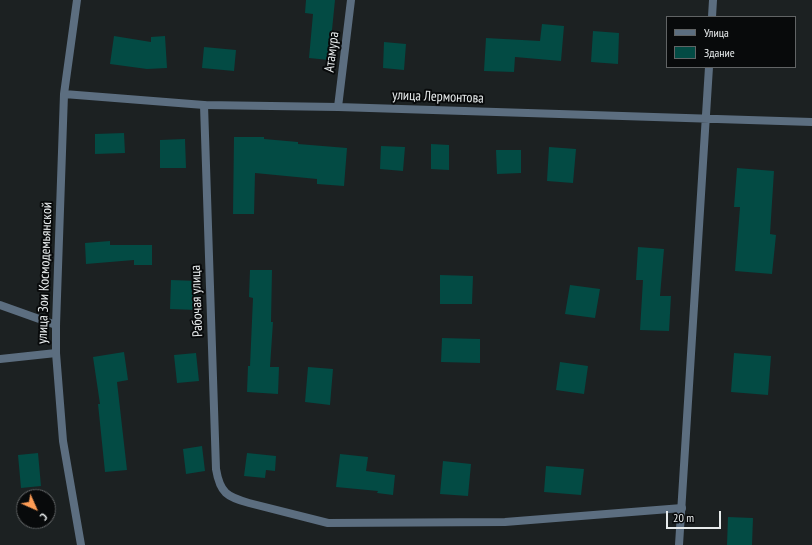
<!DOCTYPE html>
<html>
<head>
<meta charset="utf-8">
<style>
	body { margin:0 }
	#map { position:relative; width:812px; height:545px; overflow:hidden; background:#1c2122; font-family:"PT Sans Narrow",sans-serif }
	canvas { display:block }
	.legend { position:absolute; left:666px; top:16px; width:130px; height:52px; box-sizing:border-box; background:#080a0b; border:1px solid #616465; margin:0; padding:5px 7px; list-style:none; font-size:12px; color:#e7ebec }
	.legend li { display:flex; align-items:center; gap:8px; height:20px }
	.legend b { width:20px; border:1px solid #616465 }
	.north { position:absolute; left:16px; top:489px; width:40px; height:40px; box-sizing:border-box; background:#080a0b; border:1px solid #616465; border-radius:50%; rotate:135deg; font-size:11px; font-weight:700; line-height:16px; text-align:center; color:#e7ebec }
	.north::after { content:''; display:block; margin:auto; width:14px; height:18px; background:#fd9c55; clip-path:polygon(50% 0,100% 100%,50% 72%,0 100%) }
	.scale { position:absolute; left:666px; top:511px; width:55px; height:18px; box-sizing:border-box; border:2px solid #e7ebec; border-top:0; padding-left:5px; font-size:12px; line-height:14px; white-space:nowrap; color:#e7ebec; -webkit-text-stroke:3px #080a0b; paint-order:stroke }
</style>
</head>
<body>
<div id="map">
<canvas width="812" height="545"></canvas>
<ul class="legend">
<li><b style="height:5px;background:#5c6e80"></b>Улица</li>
<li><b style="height:11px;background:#034b44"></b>Здание</li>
</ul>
<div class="north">С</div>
<div class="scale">20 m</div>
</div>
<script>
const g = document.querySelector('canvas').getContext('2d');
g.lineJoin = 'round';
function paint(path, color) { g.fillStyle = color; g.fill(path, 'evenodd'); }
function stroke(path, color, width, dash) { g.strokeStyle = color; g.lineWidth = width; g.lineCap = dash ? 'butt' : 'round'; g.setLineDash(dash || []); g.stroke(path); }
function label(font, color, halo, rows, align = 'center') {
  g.font = font + ' "PT Sans Narrow",sans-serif'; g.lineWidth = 4; g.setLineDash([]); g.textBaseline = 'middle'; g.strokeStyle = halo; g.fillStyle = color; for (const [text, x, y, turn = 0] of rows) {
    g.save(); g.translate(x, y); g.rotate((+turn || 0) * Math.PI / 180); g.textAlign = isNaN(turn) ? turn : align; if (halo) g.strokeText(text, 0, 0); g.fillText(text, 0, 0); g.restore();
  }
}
const building = new Path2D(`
	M306,0H335L329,60L309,58L313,14L305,13Z
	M542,24L564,26L561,61L515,57L514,72L484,71L486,38L540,41Z
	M593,31L619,33L618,64L591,62Z
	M114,36L151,42V37L165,36L167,68L147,69L110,64Z
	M384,42L406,44L404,70L383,68Z
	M204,47L236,50L234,71L202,68Z
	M124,133L125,153L95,154V134Z
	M234,137H264V139L298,142V144L347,148L344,186L317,184V179L255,173L254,214H233Z
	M185,139L186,168H160V140Z
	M431,144L449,145V170L431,169Z
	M381,146L405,147L403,171L380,169Z
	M549,147L576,149L573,183L547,181Z
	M496,150H521V173L497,174Z
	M737,168L774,171L770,234L776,235L772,274L735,271L740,207H734Z
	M110,241V245H152V265H134V260L86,264L85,243Z
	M638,247L664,249L660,296H671L669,331L640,330L643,280H636Z
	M250,270H272L271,322H273L270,367H279L278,394L247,392L248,366H250L253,298L249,297Z
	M440,275L473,276L472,304H440Z
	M171,280L198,281L197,310L170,309Z
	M570,285L600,289L595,318L565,314Z
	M442,338L480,339V363L441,362Z
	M124,352L128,380L117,382L127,470L105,472L98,404H100L93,357Z
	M196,353L199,381L177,383L174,355Z
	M734,353L771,356L768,395L731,392Z
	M560,362L588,366L584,394L556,390Z
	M308,367L333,369L330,405L305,402Z
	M202,446L205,471L186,474L183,449Z
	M38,453L41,486L21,488L18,455Z
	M247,453L276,456L275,471L266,470L265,478L244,476Z
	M340,454L368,457L366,471L395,475L393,495L377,493L378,491L336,487Z
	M443,461L471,464L468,496L440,494Z
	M546,466L584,469L581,495L544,492Z
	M728,517L753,518L752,545H727Z`);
const service = new Path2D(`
	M204,105L216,469C220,493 227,497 249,503L328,523L505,522L682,508
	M0,305L56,325
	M0,359L56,353`);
const minor = new Path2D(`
	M77,0L64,94L56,325V353L63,441L81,545
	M712,17L713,0
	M64,94L204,105L338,107L812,122
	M338,107L351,0
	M679,545L709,67`);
const streetNames = [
	["Атамура",332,52,-83],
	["улица Лермонтова",438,97,2],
	["улица Зои Космодемьянской",45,273,-88],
	["Рабочая улица",197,301,-92]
];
paint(building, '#034b44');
stroke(service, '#5c6e80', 8);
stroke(minor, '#5c6e80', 8);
label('14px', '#e7ebec', '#080a0b', streetNames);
</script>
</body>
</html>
